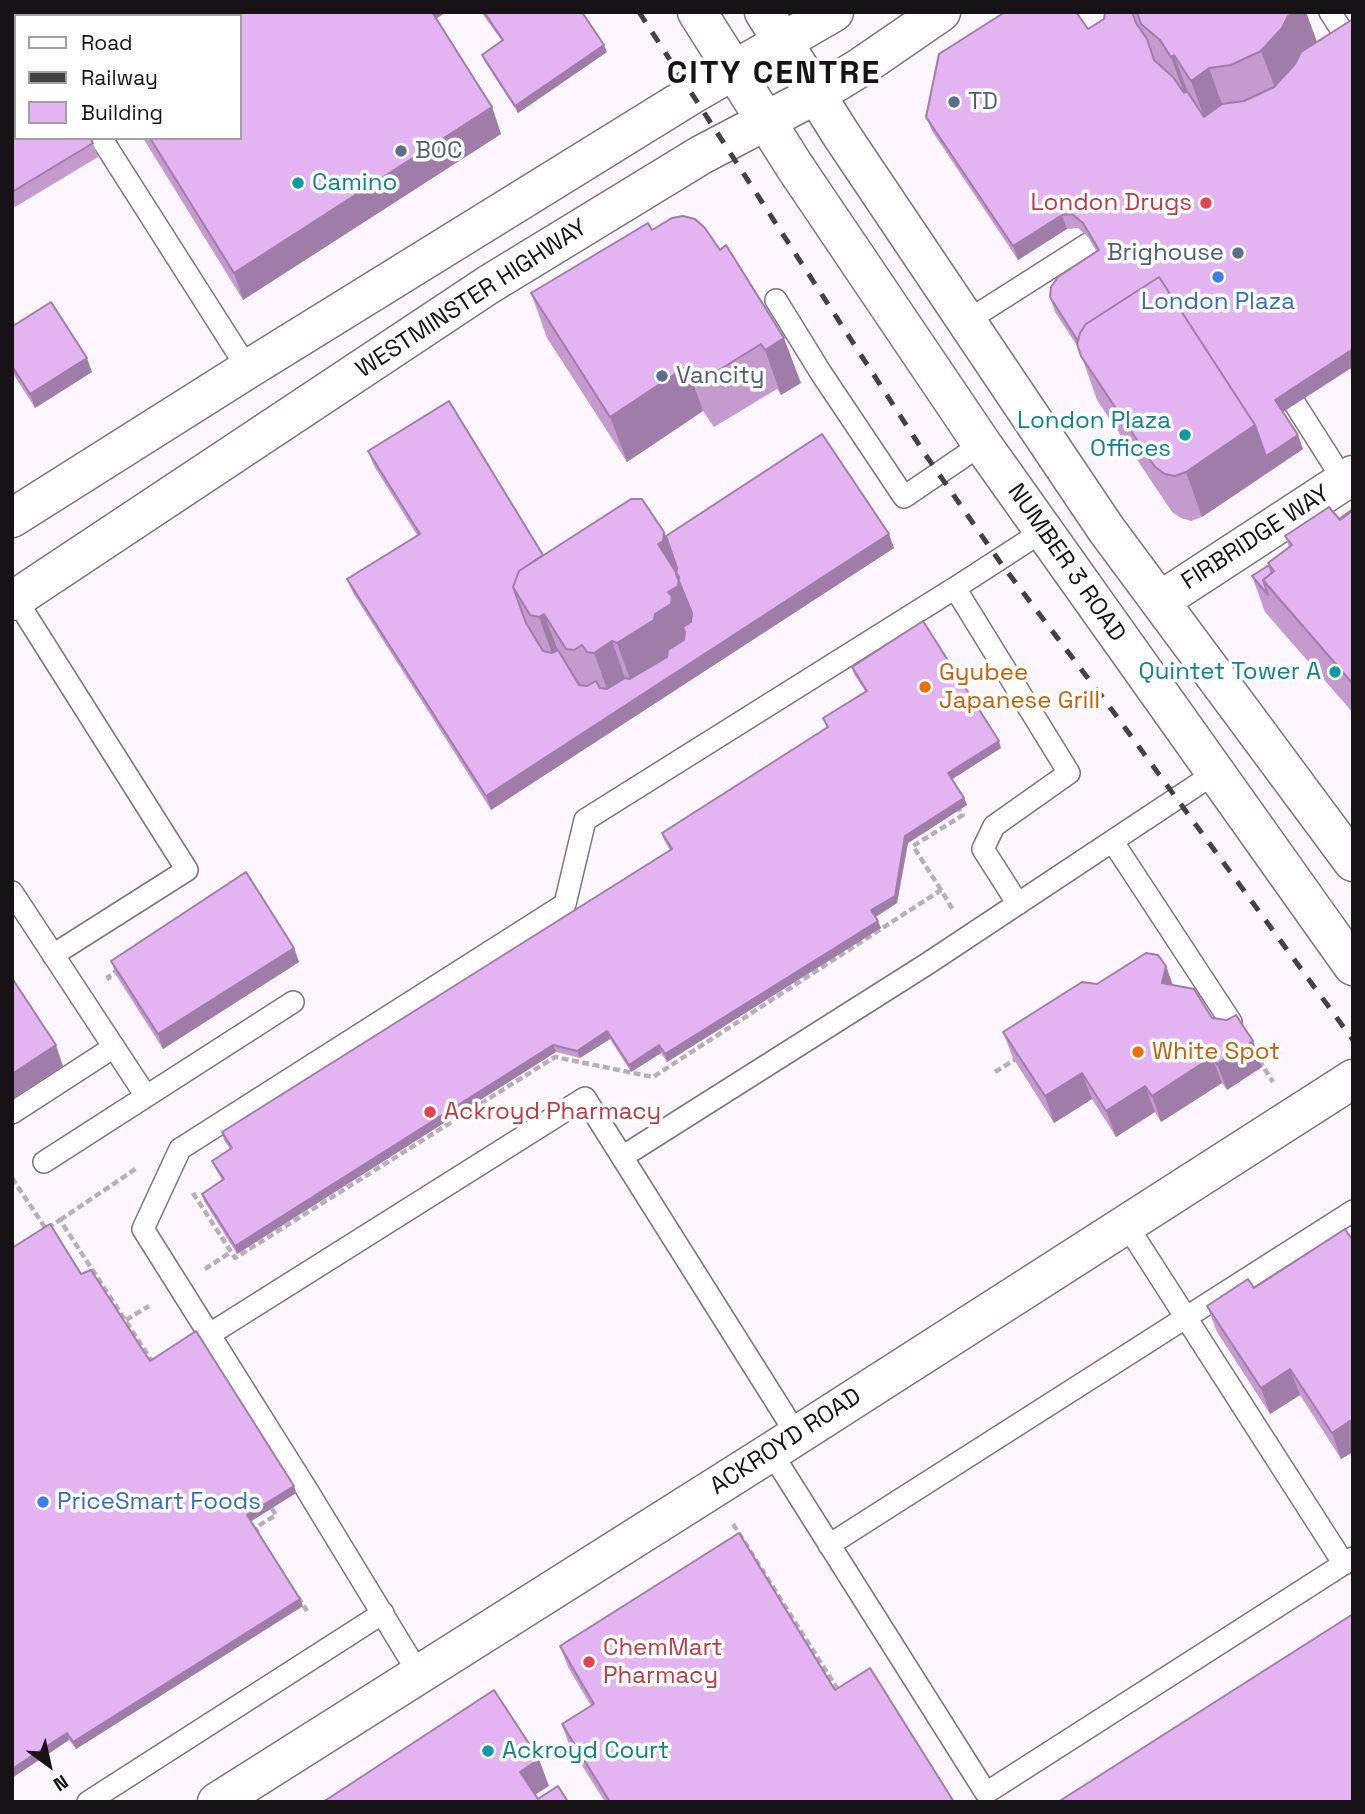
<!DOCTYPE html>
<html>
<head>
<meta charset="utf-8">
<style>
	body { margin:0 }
	#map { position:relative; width:1365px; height:1814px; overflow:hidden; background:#fef6fe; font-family:"Space Grotesk",sans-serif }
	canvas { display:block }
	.frame { position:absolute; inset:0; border:14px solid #161216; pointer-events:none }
	.legend { position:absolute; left:14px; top:14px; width:228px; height:126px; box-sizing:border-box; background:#fff; border:2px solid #a2a0a2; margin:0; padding:9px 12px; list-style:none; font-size:21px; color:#161216 }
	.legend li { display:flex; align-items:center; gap:14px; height:35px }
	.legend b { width:35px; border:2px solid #a2a0a2 }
	.north { position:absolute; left:14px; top:1730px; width:70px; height:70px; -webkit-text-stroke:5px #fff; paint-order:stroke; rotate:147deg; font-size:19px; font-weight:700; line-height:28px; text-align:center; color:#161216 }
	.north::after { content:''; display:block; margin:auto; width:24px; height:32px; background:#161216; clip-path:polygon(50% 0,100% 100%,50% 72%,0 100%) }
</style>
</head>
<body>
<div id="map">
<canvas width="1365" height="1814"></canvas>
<div class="frame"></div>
<ul class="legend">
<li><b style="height:9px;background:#fff"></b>Road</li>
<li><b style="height:9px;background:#454045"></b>Railway</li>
<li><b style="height:19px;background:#e4b3f1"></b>Building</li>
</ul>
<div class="north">N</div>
</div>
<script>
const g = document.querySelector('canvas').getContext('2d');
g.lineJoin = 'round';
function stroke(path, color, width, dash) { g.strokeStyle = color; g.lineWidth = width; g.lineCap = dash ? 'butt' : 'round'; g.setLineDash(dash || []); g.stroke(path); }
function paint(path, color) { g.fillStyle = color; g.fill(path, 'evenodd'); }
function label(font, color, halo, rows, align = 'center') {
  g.font = font + ' "Space Grotesk",sans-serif'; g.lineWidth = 7; g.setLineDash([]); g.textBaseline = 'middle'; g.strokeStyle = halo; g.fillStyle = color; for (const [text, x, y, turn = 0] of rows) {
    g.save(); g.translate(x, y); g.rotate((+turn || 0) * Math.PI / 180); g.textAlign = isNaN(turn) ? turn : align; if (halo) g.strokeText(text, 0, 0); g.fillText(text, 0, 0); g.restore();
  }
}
const path = new Path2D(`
	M941,890L913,846L963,815L957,806
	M110,980L108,977L120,968
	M1259,1060L1273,1082
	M995,1072L1019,1057
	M12,1178L46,1229L60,1220L153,1363
	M193,1193L235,1258L555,1057L653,1077L941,890L953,910
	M60,1220L137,1168
	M205,1269L231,1252
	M126,1320L149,1306
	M733,1524L840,1693
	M258,1533L255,1528L276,1515L269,1504
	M298,1597L307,1611`);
const service = new Path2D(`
	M20,12L22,16
	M1330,12L1348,40
	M101,138L248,369
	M776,300L821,373L904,497L982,444
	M967,321L1091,242
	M1295,404L1344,481
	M955,588L1043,531
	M12,593L187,870L53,955
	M1113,842L1231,1022
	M12,892L146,1096
	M12,1113L114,1047
	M622,1157L927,964L1215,773
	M44,1162L293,1002
	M1126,1224L1344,1564
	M210,1334L585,1098L797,1435
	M771,1452L986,1793L1353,1558
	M829,1545L1353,1211
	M419,1674L307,1490L143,1229L180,1149L565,904L585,820L955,588L1069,773L994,826L983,849L1018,904
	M88,1802L383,1613`);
const minor = new Path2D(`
	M1160,601L1353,475
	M217,1802L771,1452L1353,1079`);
const secondary = new Path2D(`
	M697,12L795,167L982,444L1353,966
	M764,12L842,136L1106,529L1353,862
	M12,518L248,369L691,95L834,12
	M12,601L488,285L701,155L817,94L861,67L941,12`);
const rail = new Path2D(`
	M639,12L925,454L1000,562L1112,710L1353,1040`);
const wall = new Path2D(`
	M63,12H446L436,19L492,107L501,134L243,300L143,138H240V16H65Z
	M481,12H582L607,52L518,113L485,62L482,55L502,41Z
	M1105,12H1306L1317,42L1283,412L1303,449L1202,517L1191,521L1181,518L1172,512L1097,400L1079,349L1055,312L1050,297L1097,252L1088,237L1078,228L1067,229L1018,260L932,131L926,117L1088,29L1104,19Z
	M12,23L16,138L93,143L98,157L15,207L12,203Z
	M652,230L801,383L781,395L777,389L714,427L703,411L627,462L547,338L531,293Z
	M12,324L13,326L92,372L35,408L12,372Z
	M368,451L543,555L664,532L666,536L894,548L491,810L353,593L347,579L417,535L374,466Z
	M1353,509V713L1265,612L1252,576L1269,565L1289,547L1285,536L1339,519Z
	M852,667L1001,748L952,779L964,798L967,805L908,843L897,903L875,917L881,928L667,1062L661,1053L631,1072L610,1039L580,1058L556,1052L237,1254L204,1201L202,1194L222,1180L215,1168L212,1161L230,1149L224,1140L222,1132L670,850L664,840L662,833L827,728L823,718L865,691L854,674Z
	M294,948L299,962L163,1049L116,975L111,961Z
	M1166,966L1173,985L1212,1018L1253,1041L1262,1067L1227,1090L1222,1083L1161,1122L1155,1112L1116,1137L1092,1099L1054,1123L1013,1058L1003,1032L1097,984Z
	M1353,1241V1452L1341,1459L1300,1395L1270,1414L1217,1332L1207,1306L1254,1288Z
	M12,1248L81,1274L150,1361L294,1486L296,1493L251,1521L303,1606L76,1749L69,1740L12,1778Z
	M560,1646L835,1690L954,1802H605L569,1745L562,1724L591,1706L568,1667Z`);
const shadedWall = new Path2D(`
	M427,12H446L431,22Z
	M1294,12H1306L1322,56L1280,101L1261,51L1288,16Z
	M604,45L607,52L518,113L515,106Z
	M1174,55L1193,105L1189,107L1171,57Z
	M1209,68L1227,118L1209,131L1191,81Z
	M492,107L501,134L243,300L234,273Z
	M16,109V134L12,136V111Z
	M1062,215L1067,229L1018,260L1013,246Z
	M784,338L801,383L781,395L765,350Z
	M1353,349V367L1280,414L1275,400Z
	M87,358L92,372L35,408L30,394Z
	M687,366L703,411L627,462L610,417Z
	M1255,425L1298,435L1303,449L1202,517L1186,472Z
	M664,532L682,583L697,627L635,693L617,643L655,614L668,592L658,544Z
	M889,534L894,548L491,810L486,796Z
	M563,587L545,616L563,664L557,668L539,617Z
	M612,641L630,692L612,703L594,653Z
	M999,741L1001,748L951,780L948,773Z
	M964,798L967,805L908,843L897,903L874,918L871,910L905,836Z
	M878,921L881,928L667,1062L665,1054Z
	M294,948L299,962L163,1049L158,1034Z
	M1166,966L1175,992L1162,983Z
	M607,1031L610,1039L580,1058L577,1051Z
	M1253,1041L1262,1067L1227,1090L1217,1064Z
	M56,1045L63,1066L12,1099V1074Z
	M553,1045L556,1052L237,1254L235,1246Z
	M659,1045L661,1053L631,1072L629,1065Z
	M1212,1057L1222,1083L1161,1122L1152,1096Z
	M1082,1073L1092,1099L1054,1123L1045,1096Z
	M1145,1086L1155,1112L1116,1137L1106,1111Z
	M1290,1369L1300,1395L1270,1414L1261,1388Z
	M1353,1419V1452L1341,1459L1332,1433Z
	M294,1486L296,1493L250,1522L247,1515Z
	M300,1599L303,1606L76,1749L73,1742Z
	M67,1733L69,1740L12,1778V1769Z
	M539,1759L549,1786L530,1798L520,1772Z`);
const building = new Path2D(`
	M67,12H152L147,16H69Z
	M152,12H432L492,107L234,273L150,138H240V16H147Z
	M484,12H582L604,45L515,106L482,55L503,40Z
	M1005,12H1076L1088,29L1104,19L1105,12H1132L1136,23L1147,39L1154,60L1173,77L1184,93L1187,91L1204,117L1222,104L1244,101L1274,87L1295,64L1301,52L1353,19V349L1275,400L1298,435L1266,456L1255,425L1159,277L1086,324L1080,333L1078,341L1050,297L1051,287L1058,277L1099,250L1083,223L1072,214L1062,215L1013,246L926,117L939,54Z
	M1137,12H1294L1288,16L1282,28L1261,51L1231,65L1209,68L1191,81L1174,55L1171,57L1160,40L1141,24Z
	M12,23L16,28V109L12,111Z
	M16,129V138H90L93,143L12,192V132Z
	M683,216L695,219L705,228L720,250L726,245L784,338L765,350L761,344L698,383L687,366L610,417L531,293L648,223L652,230L672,218Z
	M1159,277L1255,425L1186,472L1175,476L1165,474L1155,467L1081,356L1077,344L1080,333L1086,324Z
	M51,302L87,358L30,394L12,366V324L13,326Z
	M449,401L543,555L519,571L513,587L526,623L543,651L552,653L558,650L579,685L587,686L596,681L600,688L607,689L625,678L630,679L667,657L668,650L684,640L685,632L683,627L691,622L692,613L676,574L677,568L666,536L822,434L889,534L486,796L347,579L420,534L368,451Z
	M631,499H642L664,532L663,541L658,544L679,577L678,586L668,592L672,596L671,604L655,614L654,620L617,643L612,641L594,653L587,652L582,645L574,650L566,649L544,614L539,617L530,615L513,587L519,571Z
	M1329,507L1340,520L1353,510V684L1263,580L1274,571L1268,563L1292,545L1285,536Z
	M1353,509L1340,520L1339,519Z
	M1269,565L1272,573L1263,580L1268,595L1252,576Z
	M923,621L999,741L948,773L964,798L905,836L895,896L871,910L878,921L665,1054L659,1045L629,1065L607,1031L577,1051L553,1045L235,1246L202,1194L224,1179L212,1161L232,1148L222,1132L672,849L662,833L828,727L823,718L867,691L852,667Z
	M246,872L294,948L158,1034L111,961Z
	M1146,953L1158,955L1166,966L1162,983L1194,989L1212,1018L1227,1020L1236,1015L1253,1041L1217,1064L1212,1057L1152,1096L1145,1086L1106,1111L1082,1073L1045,1096L1003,1032L1082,982L1097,984Z
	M12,978L56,1045L12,1074Z
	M50,1224L81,1274L91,1270L150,1361L196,1331L294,1486L247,1515L300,1599L73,1742L67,1733L12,1769V1248Z
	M1345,1229L1353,1241V1419L1332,1433L1290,1369L1261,1388L1207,1306L1248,1279L1254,1288Z
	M739,1533L835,1690L870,1668L954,1802H610L562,1724L594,1704L560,1646Z
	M1353,1614V1802H1058Z
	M494,1690L539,1759L520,1772L538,1799L558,1786L568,1802H323Z`);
const markers = [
	[954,102,7,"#5c6f8a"],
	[401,151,7,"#5c6f8a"],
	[298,183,7,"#0f9aa8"],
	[1206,203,7,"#e0444e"],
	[1238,253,7,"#5c6f8a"],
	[1218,277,7,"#3f7fe0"],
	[662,376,7,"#5c6f8a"],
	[1185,435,7,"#0f9aa8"],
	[1335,672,7,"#0f9aa8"],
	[925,687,7,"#e8710a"],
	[1138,1052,7,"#e8710a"],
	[430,1112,7,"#e0444e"],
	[43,1502,7,"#3f7fe0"],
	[589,1662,7,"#e0444e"],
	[488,1751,7,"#0f9aa8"]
];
const serviceNames = [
	["TD",968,102],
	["BOC",415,151],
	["Brighouse",1224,253,"right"],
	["Vancity",676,376]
];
const cultureNames = [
	["Camino",312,183],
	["London Plaza",1171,421,"right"],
	["Offices",1171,449,"right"],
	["Quintet Tower A",1321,672,"right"],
	["Ackroyd Court",502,1751]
];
const healthNames = [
	["London Drugs",1192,203,"right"],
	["Ackroyd Pharmacy",444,1112],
	["ChemMart",603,1648],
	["Pharmacy",603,1676]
];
const streetNames = [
	["WESTMINSTER HIGHWAY",472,299,-33],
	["FIRBRIDGE WAY",1256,538,-33],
	["NUMBER 3 ROAD",1066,563,55],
	["ACKROYD ROAD",786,1442,-33]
];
const shopNames = [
	["London Plaza",1218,302],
	["PriceSmart Foods",57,1502,"left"]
];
const foodNames = [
	["Gyubee",939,673],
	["Japanese Grill",939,701],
	["White Spot",1152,1052]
];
const districtNames = [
	["CITY CENTRE",774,74]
];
stroke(service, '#7e727d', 24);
stroke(minor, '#7e727d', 41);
stroke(secondary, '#7e727d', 41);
stroke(path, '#b6afb6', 4.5, [7, 3.5]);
stroke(service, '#fff', 21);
stroke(minor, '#fff', 38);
stroke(secondary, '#fff', 38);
stroke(rail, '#454045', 5, [12, 12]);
paint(wall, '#c49acf');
paint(shadedWall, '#a07da9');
paint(building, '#e4b3f1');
stroke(building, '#a07da9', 2);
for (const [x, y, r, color] of markers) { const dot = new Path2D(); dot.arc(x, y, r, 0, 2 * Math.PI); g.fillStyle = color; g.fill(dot); stroke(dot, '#fff', 2.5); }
label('24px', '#4e5e75', '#fff', serviceNames, 'left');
label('24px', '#0d838f', '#fff', cultureNames, 'left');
label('24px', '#be3a42', '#fff', healthNames, 'left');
label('24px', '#161216', '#fff', streetNames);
label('24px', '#366cbe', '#fff', shopNames);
label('24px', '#c56008', '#fff', foodNames, 'left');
g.letterSpacing = '2px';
label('bold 32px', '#161216', '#fff', districtNames);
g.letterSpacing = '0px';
</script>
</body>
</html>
